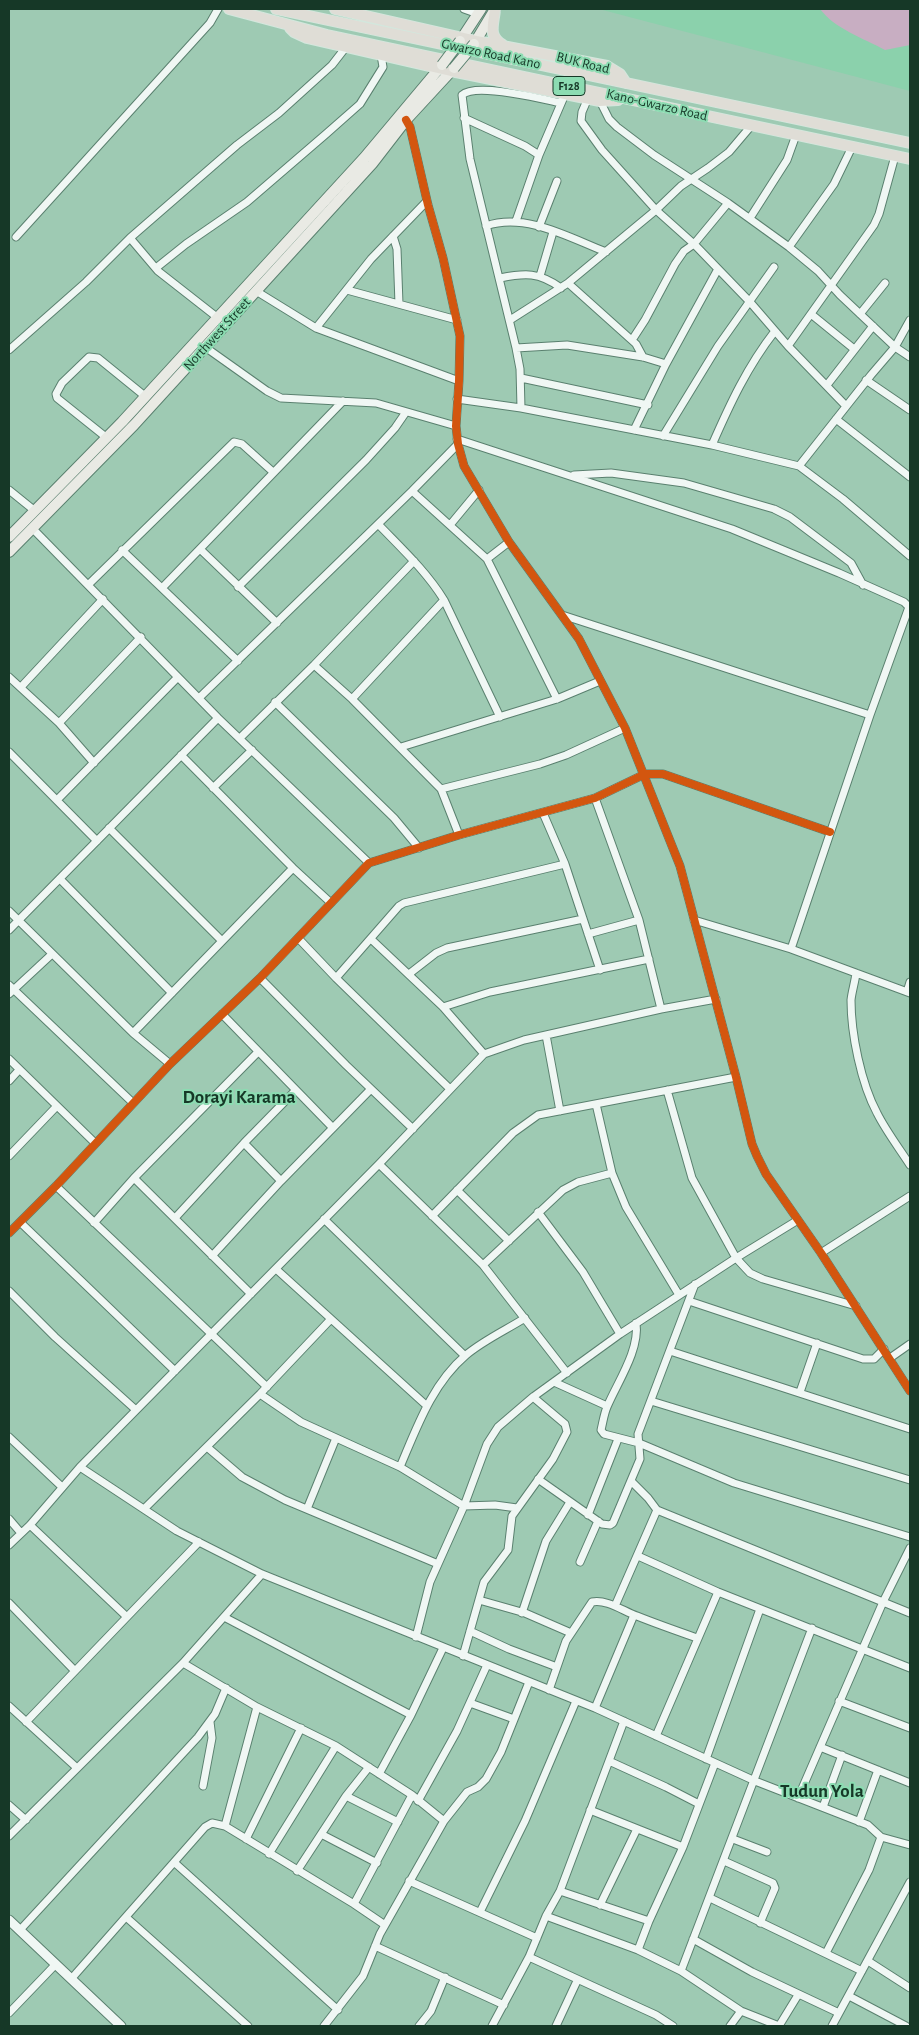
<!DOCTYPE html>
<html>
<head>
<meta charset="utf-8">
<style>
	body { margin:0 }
	#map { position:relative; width:919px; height:2035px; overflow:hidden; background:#9ecab3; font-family:"Alegreya Sans",sans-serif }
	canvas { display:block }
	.frame { position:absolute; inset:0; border:10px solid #163827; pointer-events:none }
</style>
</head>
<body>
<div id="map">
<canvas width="919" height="2035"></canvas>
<div class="frame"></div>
</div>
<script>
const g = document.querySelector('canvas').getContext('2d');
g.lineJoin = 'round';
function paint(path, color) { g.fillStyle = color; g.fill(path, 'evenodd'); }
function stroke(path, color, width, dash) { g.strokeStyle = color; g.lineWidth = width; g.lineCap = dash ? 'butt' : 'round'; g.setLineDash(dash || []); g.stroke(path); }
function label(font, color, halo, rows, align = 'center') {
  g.font = font + ' "Alegreya Sans",sans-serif'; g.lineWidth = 4; g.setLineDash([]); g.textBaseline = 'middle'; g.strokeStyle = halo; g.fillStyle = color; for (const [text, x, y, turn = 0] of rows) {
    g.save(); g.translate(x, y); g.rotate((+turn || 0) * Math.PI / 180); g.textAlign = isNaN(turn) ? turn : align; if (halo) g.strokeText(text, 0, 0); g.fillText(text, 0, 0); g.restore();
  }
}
const built = new Path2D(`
	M599,9H910V91Z`);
const green = new Path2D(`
	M820,9H910V45L885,50C863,38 835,29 820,9Z`);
const minor = new Path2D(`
	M464,9L478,14
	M588,98L582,112L581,121L602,150L656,210L694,244L750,302L788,346L846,406
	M600,101L609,119L617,127L654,155L728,203L789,247L818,271L840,295L895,347L910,357
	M464,118L525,146L539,155
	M406,120L410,127L428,205L443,258L460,336L459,381L456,426L458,444L464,466L509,542L579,639L625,728L680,866L736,1077L752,1144L757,1156L766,1174L821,1253L910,1391
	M750,218L787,160L796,135
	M516,221L539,155L563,99
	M486,226C525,212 570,238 606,252
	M539,227L557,181
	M393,236L397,249L399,304
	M16,237L210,23L218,9
	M130,238L158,271L218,318
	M789,247L834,184L852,147
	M156,268L186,244L247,202L326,134L360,104L383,67L381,55
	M540,276L553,232
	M500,278C525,273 539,272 561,288
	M568,283L636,344L643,357
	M347,290L457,320
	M256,291L316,328L459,381
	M811,314L854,349
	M860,314L885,283
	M510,320L568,283L656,210L681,186L708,168L729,152L751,126
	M316,328L371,259L427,201
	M632,340L645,320L675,264L684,251L694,244L728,203
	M788,346L874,225L879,214L895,156
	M205,347L267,391L281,398L376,403L456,426
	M516,348L567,345L643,357L666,364
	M9,350L86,282L130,238L237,145L279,113L332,65L346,47
	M521,378L648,405
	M866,380L910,410
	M827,385L873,326
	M457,399L521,408L712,445L799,466L843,499L910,556
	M521,408L520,369L516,348L470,159L462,95C476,82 542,99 561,103
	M836,419L910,477
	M634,430L666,364L718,269
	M663,436L718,346L774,267
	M107,438L57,398L56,394L62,383L89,357L98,358L146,397
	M457,439L732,529L839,573L904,602L909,607L870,715L791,949
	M712,445C730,404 747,367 775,331
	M799,466L871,375L895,347L910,320
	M574,475L611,473L684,483L774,509L790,517L851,563L863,585
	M9,490L35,511
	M412,491L487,559L557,699
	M378,524C402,549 426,571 444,600L500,717
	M450,525L479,490
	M33,529L218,718L369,863
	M200,549L277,623
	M122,550L238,661
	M487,559L509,542
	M89,584L234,442L242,444L273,472
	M238,587L366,460L395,428L406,412
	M162,588L343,401
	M562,615L870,715
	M314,665L352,699L441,789L459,835
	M9,677L59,723L94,763
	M21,687L103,599
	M199,698L412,491L458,444
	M352,699L444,600
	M275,702L394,818L419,848
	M59,723L141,637
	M240,738L314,665L414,561
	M401,747L557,699L600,681
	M9,752L97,841
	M181,755L293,868L331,903
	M213,788L252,750
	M441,789L540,764L566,755L625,728
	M595,798L639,920L661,1009
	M57,800L178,677
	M543,813L565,864L600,970
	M109,828L222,941
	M60,879L172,993
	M9,911L133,1033L170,1064
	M694,920L791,949L910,993
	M9,930L218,718
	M588,934L639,920
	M298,938L336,978L449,1088
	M371,939L443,1007L484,1054
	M856,973C855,982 852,991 851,1000C851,1034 861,1083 877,1113C886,1131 899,1148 910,1165
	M409,974L436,953L447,948L583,919
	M260,978L346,1065L413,1129
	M336,978L399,906L404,903L565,864
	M9,985L133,1103
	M907,992L910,982
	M9,994L52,954
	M443,1007L490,992L649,959
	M222,1014L333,1128
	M133,1033L293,868
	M546,1035L560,1111
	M9,1059L95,1143
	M9,1081L19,1070
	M667,1090L692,1178L736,1258L750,1273L763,1279L856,1306
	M596,1104L612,1173L626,1207L679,1295
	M244,1143L281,1181
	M9,1156L56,1107
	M379,1164L483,1265L567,1373
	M134,1178L251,1294
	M56,1186L267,1387
	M457,1190L509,1241
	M538,1212L583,1272L620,1334
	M432,1216L513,1133L538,1115L736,1077
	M175,1218L244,1143L296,1090
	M324,1219L465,1356
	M20,1222L175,1371
	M94,1223L134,1178L258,1052
	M9,1233L56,1186L170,1064L260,978L369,863L459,835L595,798L645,774H663L830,832
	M821,1253L910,1196
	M212,1256L281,1181L371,1089
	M483,1265L563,1190L578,1182L612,1173
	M276,1269L427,1406
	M9,1291L55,1337L136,1410
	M689,1301L863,1359H874L884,1349
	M636,1323C640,1350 617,1383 607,1407C604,1414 603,1422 601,1430L604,1434L639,1443L734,1483L910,1537
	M670,1351L910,1429
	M890,1358L910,1344
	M554,1382L607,1406
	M800,1392L817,1343
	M260,1394L301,1422L400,1467L464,1506L495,1505L517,1508
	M651,1401L910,1480
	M9,1437L62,1487
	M207,1447L242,1477L285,1500L438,1564
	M80,1467L177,1531L262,1574L595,1708L755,1781L868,1825L881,1837L910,1845
	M400,1467C417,1427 432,1384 466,1355C484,1340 506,1330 525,1318
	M538,1479L602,1524L610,1525L613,1523L640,1459L638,1434L695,1284
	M632,1482L648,1498L657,1510L910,1613
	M144,1509L260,1394L331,1319
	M307,1509L336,1438
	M588,1515L618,1439
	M9,1519L21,1533
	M30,1525L127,1617
	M9,1545L30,1525L80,1467L379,1164L484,1054L524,1040L661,1009L716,999
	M638,1556L718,1592L910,1668
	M580,1562L598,1521
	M479,1600L525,1613L571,1633
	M9,1603L75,1671
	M615,1606L657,1510
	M522,1613L546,1541L570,1502
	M224,1617L411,1715
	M470,1631L509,1649L557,1667
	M416,1637L430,1582L464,1506L487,1444L498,1427L533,1397L620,1334L736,1258L798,1220
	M463,1656L484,1582L508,1550L512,1516L553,1459L567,1432L565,1424L533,1397
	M183,1663L257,1707L336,1746L412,1795L444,1821
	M549,1690L566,1641L592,1602C607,1599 623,1611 637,1616C657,1624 677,1631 697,1638
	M839,1701L910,1728
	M470,1703L514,1719
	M9,1706L77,1768
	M595,1708L634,1615
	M26,1722L199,1542
	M656,1736L718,1592
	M820,1747L910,1783
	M706,1759L760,1609
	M609,1761L666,1787L699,1804
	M379,1774L411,1715L443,1648
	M203,1786L212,1738L210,1722
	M346,1796L398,1822
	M798,1798L883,1602L910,1548
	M418,1801L457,1731L487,1665
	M9,1805L26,1820
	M823,1807L842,1755
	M590,1810L683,1847
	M859,1822L878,1770
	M225,1826L257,1707
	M321,1834L377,1863
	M9,1836L183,1663L262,1574
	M246,1839L301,1728
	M733,1839L767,1852
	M269,1854L336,1746
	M724,1861L773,1883L775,1888L760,1923
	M175,1863L338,2010
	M297,1871L346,1796L369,1767
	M409,1881L537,1938
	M560,1891L649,1921
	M710,1898L862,1971
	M354,1904L412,1795
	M600,1905L637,1829
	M480,1912L525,1821L576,1701
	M546,1916L638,1950L681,1971L741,2011L779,2026
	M126,1917L248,2026
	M20,1930L198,1737L215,1714L226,1688
	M693,1939L752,1972L839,2013
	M375,1946L504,2005
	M638,1950L649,1921L683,1847L715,1763
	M826,1953L869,1870L881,1837
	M529,1957L656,2015L673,2026
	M868,1961L910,1988
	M681,1971L812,1628
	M72,1978L205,1827L212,1823L225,1826L354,1904L385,1925
	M849,1996L906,2026
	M9,2013L56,1964
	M324,2026L363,1976L380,1934L444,1821L467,1792L478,1787L486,1779L501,1752L529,1682
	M419,2026L431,2011L445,1977
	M492,2026L529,1957L546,1916L560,1891L624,1721
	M556,2026L577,1981
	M730,2026L741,2011
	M779,2026L798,1995
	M832,2026L910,1882`);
const tertiary = new Path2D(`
	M9,1920L121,2026`);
const secondary = new Path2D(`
	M460,41L481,9
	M474,44L495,9
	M9,537L122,422L364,158L442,65
	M9,552L134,425L372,164L406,120L454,68`);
const primary = new Path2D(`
	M229,9L327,35L910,159
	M276,9L910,143
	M335,9L476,41L607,66L620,74L626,83
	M495,9C494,24 487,36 503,45
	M290,28L294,32L307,38L451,71L600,101L618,100`);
const secondaryBridge = new Path2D(`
	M442,65L460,41
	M454,68L474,44`);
const cycleway = new Path2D(`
	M406,120L410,127L428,205L443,258L460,336L459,381L456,426L458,444L464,466L509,542L579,639L625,728L680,866L736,1077L752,1144L757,1156L766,1174L821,1253L910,1391
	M9,1233L56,1186L170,1064L260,978L369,863L459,835L595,798L645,774H663L830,832`);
const shields = [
	[569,86,32]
];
const shieldNames = [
	["F128",569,86]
];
const streetNames = [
	["Gwarzo Road Kano",491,54,12],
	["BUK Road",583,63,14],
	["Kano-Gwarzo Road",657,105,13],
	["Northwest Street",217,334,-48]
];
const districtNames = [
	["Dorayi Karama",239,1097],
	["Tudun Yola",822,1791]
];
paint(built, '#8bd1ac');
paint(green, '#c8aec2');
stroke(minor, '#5a806f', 9);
stroke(tertiary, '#5a806f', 11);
stroke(secondary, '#5a806f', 12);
stroke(primary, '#d3e7dd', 12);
stroke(minor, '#f0f7f4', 7);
stroke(tertiary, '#f0f7f4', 9);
stroke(secondary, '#e9eae4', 10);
stroke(primary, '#dfddd6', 10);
stroke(secondaryBridge, '#5a806f', 12, []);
stroke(secondaryBridge, '#e9eae4', 10);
stroke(cycleway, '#d3560f', 8);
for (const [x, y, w] of shields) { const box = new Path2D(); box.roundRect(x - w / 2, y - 9.5, w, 19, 4); g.fillStyle = '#8cdcb2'; g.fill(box); stroke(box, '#163827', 1); }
label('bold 12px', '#163827', null, shieldNames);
label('14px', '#163827', '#8cdcb2', streetNames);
label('bold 19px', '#163827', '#8cdcb2', districtNames);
</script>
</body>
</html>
